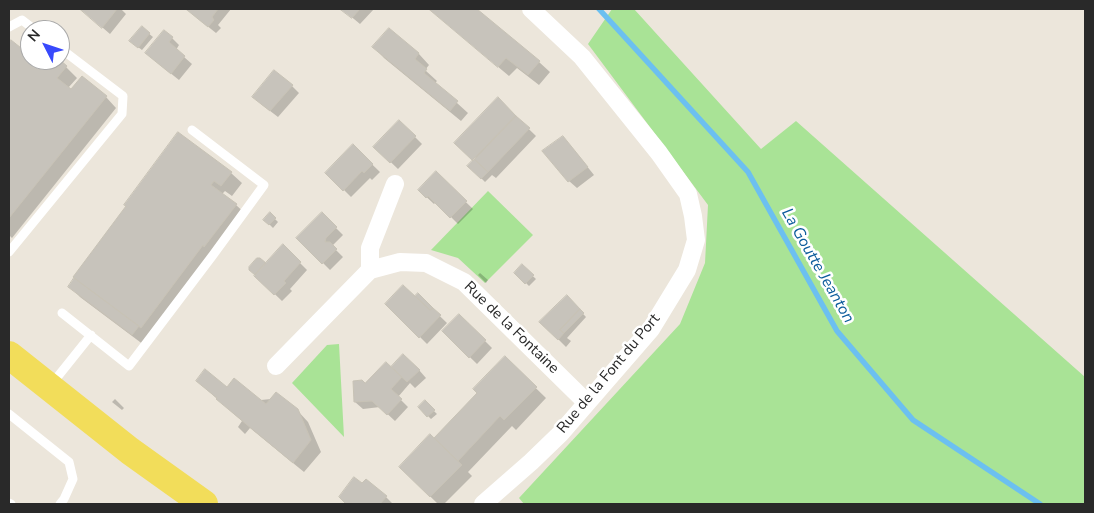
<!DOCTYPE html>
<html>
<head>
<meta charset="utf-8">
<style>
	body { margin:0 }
	#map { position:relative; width:1094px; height:513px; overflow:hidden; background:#ece6db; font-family:"Nunito Sans",sans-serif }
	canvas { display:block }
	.frame { position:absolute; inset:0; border:10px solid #292929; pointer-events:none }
	.north { position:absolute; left:20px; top:20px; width:50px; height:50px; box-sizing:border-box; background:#fff; border:1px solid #a9a9a9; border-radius:50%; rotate:311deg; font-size:14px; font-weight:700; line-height:20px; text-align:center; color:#292929 }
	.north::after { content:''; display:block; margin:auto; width:18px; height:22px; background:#3849fc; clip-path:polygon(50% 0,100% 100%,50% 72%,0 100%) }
</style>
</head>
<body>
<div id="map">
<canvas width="1094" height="513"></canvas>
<div class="frame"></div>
<div class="north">N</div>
</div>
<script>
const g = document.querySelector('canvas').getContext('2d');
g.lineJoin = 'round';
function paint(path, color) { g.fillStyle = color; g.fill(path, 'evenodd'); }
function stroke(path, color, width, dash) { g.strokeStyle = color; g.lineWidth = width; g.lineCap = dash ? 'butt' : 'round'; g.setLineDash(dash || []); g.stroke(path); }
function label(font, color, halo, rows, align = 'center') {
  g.font = font + ' "Nunito Sans",sans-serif'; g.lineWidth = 5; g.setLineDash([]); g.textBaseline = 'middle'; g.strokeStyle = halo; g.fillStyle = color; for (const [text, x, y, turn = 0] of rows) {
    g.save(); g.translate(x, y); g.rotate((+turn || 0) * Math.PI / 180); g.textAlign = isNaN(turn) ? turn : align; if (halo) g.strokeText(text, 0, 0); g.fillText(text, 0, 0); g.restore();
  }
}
const green = new Path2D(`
	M612,9H634L761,149L796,121L1085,377V504H524L519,498L680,324L705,263L708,205L588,44Z
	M488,191L533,235L485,283L458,258L431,250Z
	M339,344L344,437L292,383L327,345Z`);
const shadow = new Path2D(`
	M81,9H121L126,14L110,34Z
	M190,9H231L218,25L221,28L216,33L196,17L189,10Z
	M342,9H374L360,24Z
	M429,9H475L539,62L550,72L539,85L517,68L509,76Z
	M142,28L153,37L142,50L134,44Z
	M389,30L419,54L429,65L425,70L437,81L435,83L468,113L461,121L384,58L374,47Z
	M172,38L179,45L176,50L192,64L179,80L154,60L146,53Z
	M11,42L30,57V60H58L66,67L77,78L68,88L72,91L106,97L116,108L12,238L9,235V45Z
	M292,86L299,93L278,117L261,104Z
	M498,99L536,136L496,178L492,175L485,182L469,166L474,161Z
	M399,121L422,144L398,169L375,147Z
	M570,145L594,175L577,188L569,181Z
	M353,146L380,172L372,180L370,178L351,197L327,173Z
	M231,173L242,183L232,196L225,191L222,194L236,205L247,215L144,345L80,297L70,286L127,206Z
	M436,173L473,209L458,224L436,202L434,204L419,190Z
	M270,214L278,222L273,228L265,220Z
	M322,214L343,235L332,246L343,257L330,270L298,238Z
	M283,246L307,270L290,289L292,291L282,301L256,276Z
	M522,266L536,279L529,286L516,273Z
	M480,273L488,280L486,283L478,275Z
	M418,295L447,323L427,344L387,304H422L423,302Z
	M567,297L586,317L567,338L571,341L566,347L541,322Z
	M459,315L492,348L477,364L443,331Z
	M505,358L546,398L516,430L512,426L468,472L472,476L444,504H438L400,467L434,440L479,393Z
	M391,368L419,370L426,378L415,388L410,383L398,397L408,407L395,421L380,407L363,409L355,402L365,385Z
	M197,381L227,389L263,404L264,403L261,400L271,399L297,410L308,422L321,452L304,472L250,428L245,434L238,427L242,421Z
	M115,399L124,408L122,410L112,402Z
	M425,402L437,414L431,419L419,407Z
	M340,497H386L393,504H347Z`);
const stream = new Path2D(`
	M599,9L748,172L837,331L913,420L1040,504`);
const building = new Path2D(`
	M80,9H117L102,28Z
	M188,9H218L212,17L214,20L208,27L187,10Z
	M340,9H360L352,18Z
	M429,9H477L540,61L528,75L506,58L498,67Z
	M142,26L150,33L138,48L129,41Z
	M389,28L419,53L415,59L427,69L424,73L458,101L450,111L372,47Z
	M164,30L173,37L169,42L185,56L171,74L145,53Z
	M11,40L30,55V60H60L67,66L57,78L71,89L82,76L107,96L9,218V43Z
	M274,70L293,85L270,111L252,97Z
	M498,97L516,116L473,161L454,143Z
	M516,116L530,128L488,172L474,159Z
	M399,120L416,136L390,163L373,147Z
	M178,132L232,172L221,186L214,181L211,185L237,204L204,247L203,245L141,328L73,277L126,206L124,205Z
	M563,136L588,167L568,182L542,151Z
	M353,144L373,164L364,173L362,171L343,191L325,173Z
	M474,159L488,172L481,179L467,166Z
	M436,171L467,201L450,218L428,196L426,198L418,190Z
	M270,212L276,218L269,225L263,220Z
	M322,212L337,227L326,238L325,242H330L337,249L322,264L296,238Z
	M283,244L301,262L284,281L286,283L274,295L254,276Z
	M257,258H260L266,263L255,275L249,270V267Z
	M522,264L534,275L525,284L514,273Z
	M74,278L139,326L132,335L68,287Z
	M403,285L430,310L433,308L441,315L419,338L385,304Z
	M418,293L433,308L430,310L415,296Z
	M567,295L580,309L560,330L564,333L558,340L539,322Z
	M580,309L584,313L564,333L560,330Z
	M459,314L486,340L469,358L442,331Z
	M403,354L420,370L407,382L391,367Z
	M505,356L537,387L504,420L500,416L458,461L434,438L477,393L473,389Z
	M386,362L402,377L391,389L402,399L387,415L372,401L354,402L353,381L362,380L365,383Z
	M205,369L227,387L234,378L266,404L276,392L298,409L311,440L293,463L216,399L217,398L196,381Z
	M425,400L435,410L427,417L418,407Z
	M430,434L462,465L430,497L399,467Z
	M354,477L362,483L366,479L387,496L380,504H353L351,503L349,504H346L339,497Z`);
const service = new Path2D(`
	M9,27L22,20L35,30
	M9,252L122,114L123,96L60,48
	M62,313L129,366L213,255L264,185L192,130
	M51,385L91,335
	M9,414L69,462L73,479L64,499L60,504
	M9,503L11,504`);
const minor = new Path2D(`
	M370,270L400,262L426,263L464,282L586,402
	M276,366L370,270V248L395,184
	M483,504L531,462L560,434L651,329L687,270L696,240L693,216L688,194L659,153L582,57L531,9`);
const primary = new Path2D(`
	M9,355L130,451L204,504`);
const streetNames = [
	["Rue de la Fontaine",511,328,44],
	["Rue de la Font du Port",609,374,-50]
];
const waterNames = [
	["La Goutte Jeanton",817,266,60]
];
paint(green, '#a9e396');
paint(shadow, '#0003');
stroke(stream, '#6cc0f0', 5.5);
paint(building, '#c7c3bb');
stroke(building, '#c7c2b5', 1);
stroke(service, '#fff', 9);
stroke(minor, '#fff', 18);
stroke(primary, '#f2dd5a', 28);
label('15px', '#292929', '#fff', streetNames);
label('italic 16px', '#0c5c9b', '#fff', waterNames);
</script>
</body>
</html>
